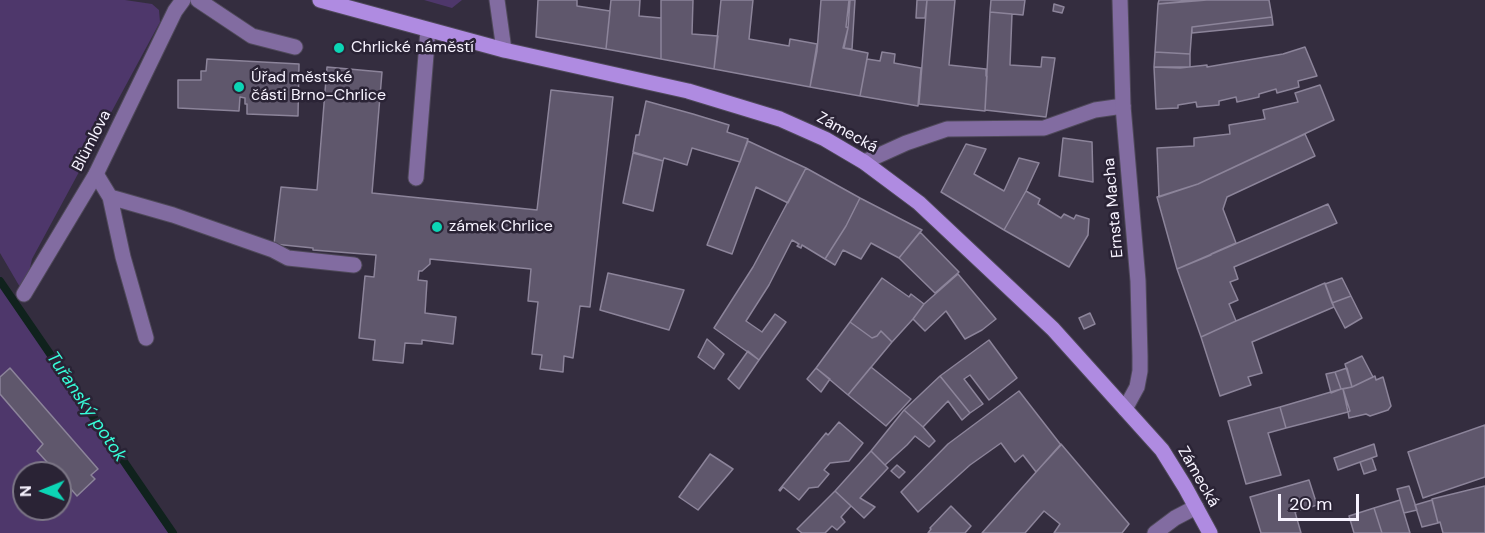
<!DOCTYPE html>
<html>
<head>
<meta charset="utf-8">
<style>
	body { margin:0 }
	#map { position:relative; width:1485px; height:533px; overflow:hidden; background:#342d3f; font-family:"DM Sans",sans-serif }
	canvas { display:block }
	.north { position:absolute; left:12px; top:461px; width:60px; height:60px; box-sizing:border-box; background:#2a2335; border:2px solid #7c7686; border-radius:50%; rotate:269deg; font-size:16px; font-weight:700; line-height:24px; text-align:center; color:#f7f3ff }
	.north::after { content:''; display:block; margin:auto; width:21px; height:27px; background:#0cd5b5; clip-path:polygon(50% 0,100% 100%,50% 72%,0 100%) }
	.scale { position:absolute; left:1278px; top:494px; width:81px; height:27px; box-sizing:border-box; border:3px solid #f7f3ff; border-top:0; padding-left:8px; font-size:18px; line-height:21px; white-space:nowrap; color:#f7f3ff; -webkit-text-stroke:4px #2a2335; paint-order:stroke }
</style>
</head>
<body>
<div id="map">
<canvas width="1485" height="533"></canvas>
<div class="north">N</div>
<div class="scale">20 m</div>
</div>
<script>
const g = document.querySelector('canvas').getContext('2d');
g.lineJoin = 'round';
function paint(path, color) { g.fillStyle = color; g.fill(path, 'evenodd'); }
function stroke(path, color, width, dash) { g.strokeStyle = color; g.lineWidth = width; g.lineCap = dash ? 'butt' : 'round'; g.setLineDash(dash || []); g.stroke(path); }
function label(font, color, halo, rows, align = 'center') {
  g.font = font + ' "DM Sans",sans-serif'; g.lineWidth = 5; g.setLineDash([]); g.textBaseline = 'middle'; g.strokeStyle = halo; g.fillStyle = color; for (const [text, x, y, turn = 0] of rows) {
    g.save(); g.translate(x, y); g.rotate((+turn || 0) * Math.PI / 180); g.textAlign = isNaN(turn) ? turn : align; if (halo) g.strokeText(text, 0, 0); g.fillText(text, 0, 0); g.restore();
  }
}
const green = new Path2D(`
	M0,0H125L152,4L159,10L160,22L32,259L24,294L0,253Z
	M424,0H462L452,8Z
	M0,276L62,382L173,533H0ZM24,473H60V509H24Z`);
const stream = new Path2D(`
	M0,281L173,533`);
const building = new Path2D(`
	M538,0H577V6L610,11L606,49L536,37Z
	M611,0H640L639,16L661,18V59L606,49Z
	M661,0H693L692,34L718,36L714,69L661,59Z
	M721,0H753L749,39L789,46L790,39L817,44L810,87L714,69Z
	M821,0H849L846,27L848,28L843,48L868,53L860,96L810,87L817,51Z
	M850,0H855L852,49L844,48L848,28Z
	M917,0H927L925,18H916Z
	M927,0H955L949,65L986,69V76H987L985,111L919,104Z
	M991,0H1025L1023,15L990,12Z
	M1159,0H1196L1158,4Z
	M1207,0H1269L1272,17L1192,27L1190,54L1155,52L1158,4Z
	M1054,4L1064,7L1062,13L1053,11Z
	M990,12L1012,14L1010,65L1041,67L1042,57L1055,58L1046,117L985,110Z
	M1272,17L1273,25L1192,33V27Z
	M1305,47L1317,76L1298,81L1299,87L1277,93L1276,89L1259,94V97L1237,102L1236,97L1219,101V105L1197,107L1196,102L1178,105V108L1156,109L1154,67L1180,68L1207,65V67L1283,54Z
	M882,52L895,54L894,63L921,68L918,106L860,96L867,59L880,61Z
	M1155,52L1190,54V67H1154Z
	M207,59L299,64L298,116L247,114V104H245V98L240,97L239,111L178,108V80H201V71H206Z
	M327,67L382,72L372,193L537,210L551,90L613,97L590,307L580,306L573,358L564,356L563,372L540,369L542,355L532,354L538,302L528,301L531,269L430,259V264L422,271H419L418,280L427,281L425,313L456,317L453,344L422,340V344L405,343L403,363L373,360L375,340L359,338L365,276L374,277L376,255L313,250V248L274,244L281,187L317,190Z
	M1320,85L1334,120L1198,184L1159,197L1157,148L1194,146V138L1230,134L1229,125L1265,119L1263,110L1298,102L1295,93Z
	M646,101L693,114L729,125L727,132L748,139L740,162L692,148L687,165L664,158L663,161L633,152L636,135H639Z
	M1305,134L1315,156L1227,197L1223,209L1236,243L1211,254V255L1177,269L1157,197L1198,184Z
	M1063,138L1092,142L1093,182L1059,176Z
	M748,141L806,168L788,203L756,187L732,254L707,245Z
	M966,144L986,149L974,174L1004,191L1019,158L1039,163L1026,191L1004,230L941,192Z
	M633,153L663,161L653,211L623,203Z
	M806,168L860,198L846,226L825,259L802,245L801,248L797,246L799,244L792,240L769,285L746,321L762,332L775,314L786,322L759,360L714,328L753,267Z
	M1026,191L1040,199L1038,204L1061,218L1064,214L1074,219L1076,215L1089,219L1088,235L1069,267L1004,230Z
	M860,198L922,230L899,258L871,243L861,259L843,250L835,265L825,259L846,226Z
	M1328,204L1337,223L1234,267L1238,279L1230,282L1238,300L1229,304L1236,321L1201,337L1177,269Z
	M920,232L959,272L935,293L899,258Z
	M608,273L684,290L669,330L600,310Z
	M958,274L996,319L982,330L965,339L946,311L925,331L913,319L924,304Z
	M882,278L909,297L911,294L924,304L913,319L892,342L881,331L877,336L872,338L850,322Z
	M1342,278L1351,296L1332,303L1325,284Z
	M1325,283L1334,307L1252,342L1262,373L1248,377L1251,385L1220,396L1201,337L1236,321Z
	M1351,296L1362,318L1345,328L1332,303Z
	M1090,313L1095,324L1084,329L1079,318Z
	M850,322L872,338L877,336L881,331L892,342L848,395L816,368Z
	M707,339L724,354L714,369L698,357Z
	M989,340L1017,378L989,400L970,375L964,379L983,404L970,413L940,376Z
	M748,351L759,360L739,389L728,379Z
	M1362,356L1373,377L1352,387L1345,364Z
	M871,367L911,399L886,426L848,395Z
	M10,368L98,469L91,475L95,479L77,496L64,481L67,479L58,469L55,471L37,451L43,444L0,394V377Z
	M816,368L830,379L821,392L807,379Z
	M1347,368L1352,387L1341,389L1335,372Z
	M1335,372L1341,389L1331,393L1326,374Z
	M940,376L970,413L962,420L948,401L923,427L904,410Z
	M1375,376L1376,380L1383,377L1391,406L1388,410L1370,416L1366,414L1349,418L1348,412L1350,411L1343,389L1352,387Z
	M1341,389H1343L1348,412L1286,428L1280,407Z
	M1019,391L1061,445L1036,472L1023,455L1015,462L1001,443L970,465L918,512L901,492L948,444Z
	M1280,407L1286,428L1268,433L1281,475L1246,484L1228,421Z
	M904,410L923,427L935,441L929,447L915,436L907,445L885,465L871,451Z
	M839,422L863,443L849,461L830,463L824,470L829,474L818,487L809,488L799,500L783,487L780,491L779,490L826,433L828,435Z
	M1485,425V477L1423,498L1408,452Z
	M1061,444L1129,524L1122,533H1054L1060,524L1044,511L1025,533H982Z
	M1374,444L1377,456L1338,470L1334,458Z
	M871,451L888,468L860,498L875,507L864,518L835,491Z
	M710,454L733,469L698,510L679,497Z
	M1372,458L1376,470L1364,474L1360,462Z
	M897,465L905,472L899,478L891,471Z
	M1309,480L1317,505L1295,512L1301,533H1261L1250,497Z
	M1409,486L1417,510L1404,513L1397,489Z
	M1485,486V533H1443L1440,522L1438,523L1432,499Z
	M835,491L851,506L841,517L845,522L837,530L832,526L825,533H802L797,529Z
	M1400,500L1410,533H1382L1374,508Z
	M1432,500L1438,523L1422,527L1415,505Z
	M951,506L971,526L965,533H928L931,529L930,528Z
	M1374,508L1382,533H1354L1349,516Z`);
const lane = new Path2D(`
	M198,0L252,36L295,47
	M497,0L504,50
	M864,162L906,143L947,129L1044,128L1095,110L1123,106
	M96,174L110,197L123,257L146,338
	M416,178L428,30
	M110,197L173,215L273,250L288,258L354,265`);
const street = new Path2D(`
	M1120,0L1123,106L1138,281L1140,356V371L1137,387L1125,409
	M24,294L96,174L175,11L183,0
	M1155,533L1175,518L1196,507`);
const secondary = new Path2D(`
	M320,0L504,50L688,91L780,119L825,139L864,162L919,203L1053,329L1162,450L1185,487L1210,533`);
const markers = [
	[339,48,6,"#0cd5b5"],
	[239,87,6,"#0cd5b5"],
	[437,227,6,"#0cd5b5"]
];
const poiNames = [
	["Chrlické náměstí",351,48],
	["Úřad městské",251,78],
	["části Brno-Chrlice",251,96],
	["zámek Chrlice",449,227]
];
const streetNames = [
	["Zámecká",847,133,29],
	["Blümlova",92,141,-63],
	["Ernsta Macha",1114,208,-95],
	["Zámecká",1198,477,60]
];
const waterNames = [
	["Tuřanský potok",86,407,56]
];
paint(green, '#4e376b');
stroke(stream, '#10221d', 8);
paint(building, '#5f576c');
stroke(building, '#8c849a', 1.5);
stroke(lane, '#4f495a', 17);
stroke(street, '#4f495a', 17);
stroke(secondary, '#4f495a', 17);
stroke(lane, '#826ca1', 15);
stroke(street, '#826ca1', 15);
stroke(secondary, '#af8be1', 15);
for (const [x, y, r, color] of markers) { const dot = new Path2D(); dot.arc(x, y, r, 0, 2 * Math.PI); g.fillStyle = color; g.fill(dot); stroke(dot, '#2a2335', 2); }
label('16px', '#f7f3ff', '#2a2335', poiNames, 'left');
label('16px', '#f7f3ff', '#2a2335', streetNames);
label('italic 18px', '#37fdd9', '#2a2335', waterNames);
</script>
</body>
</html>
